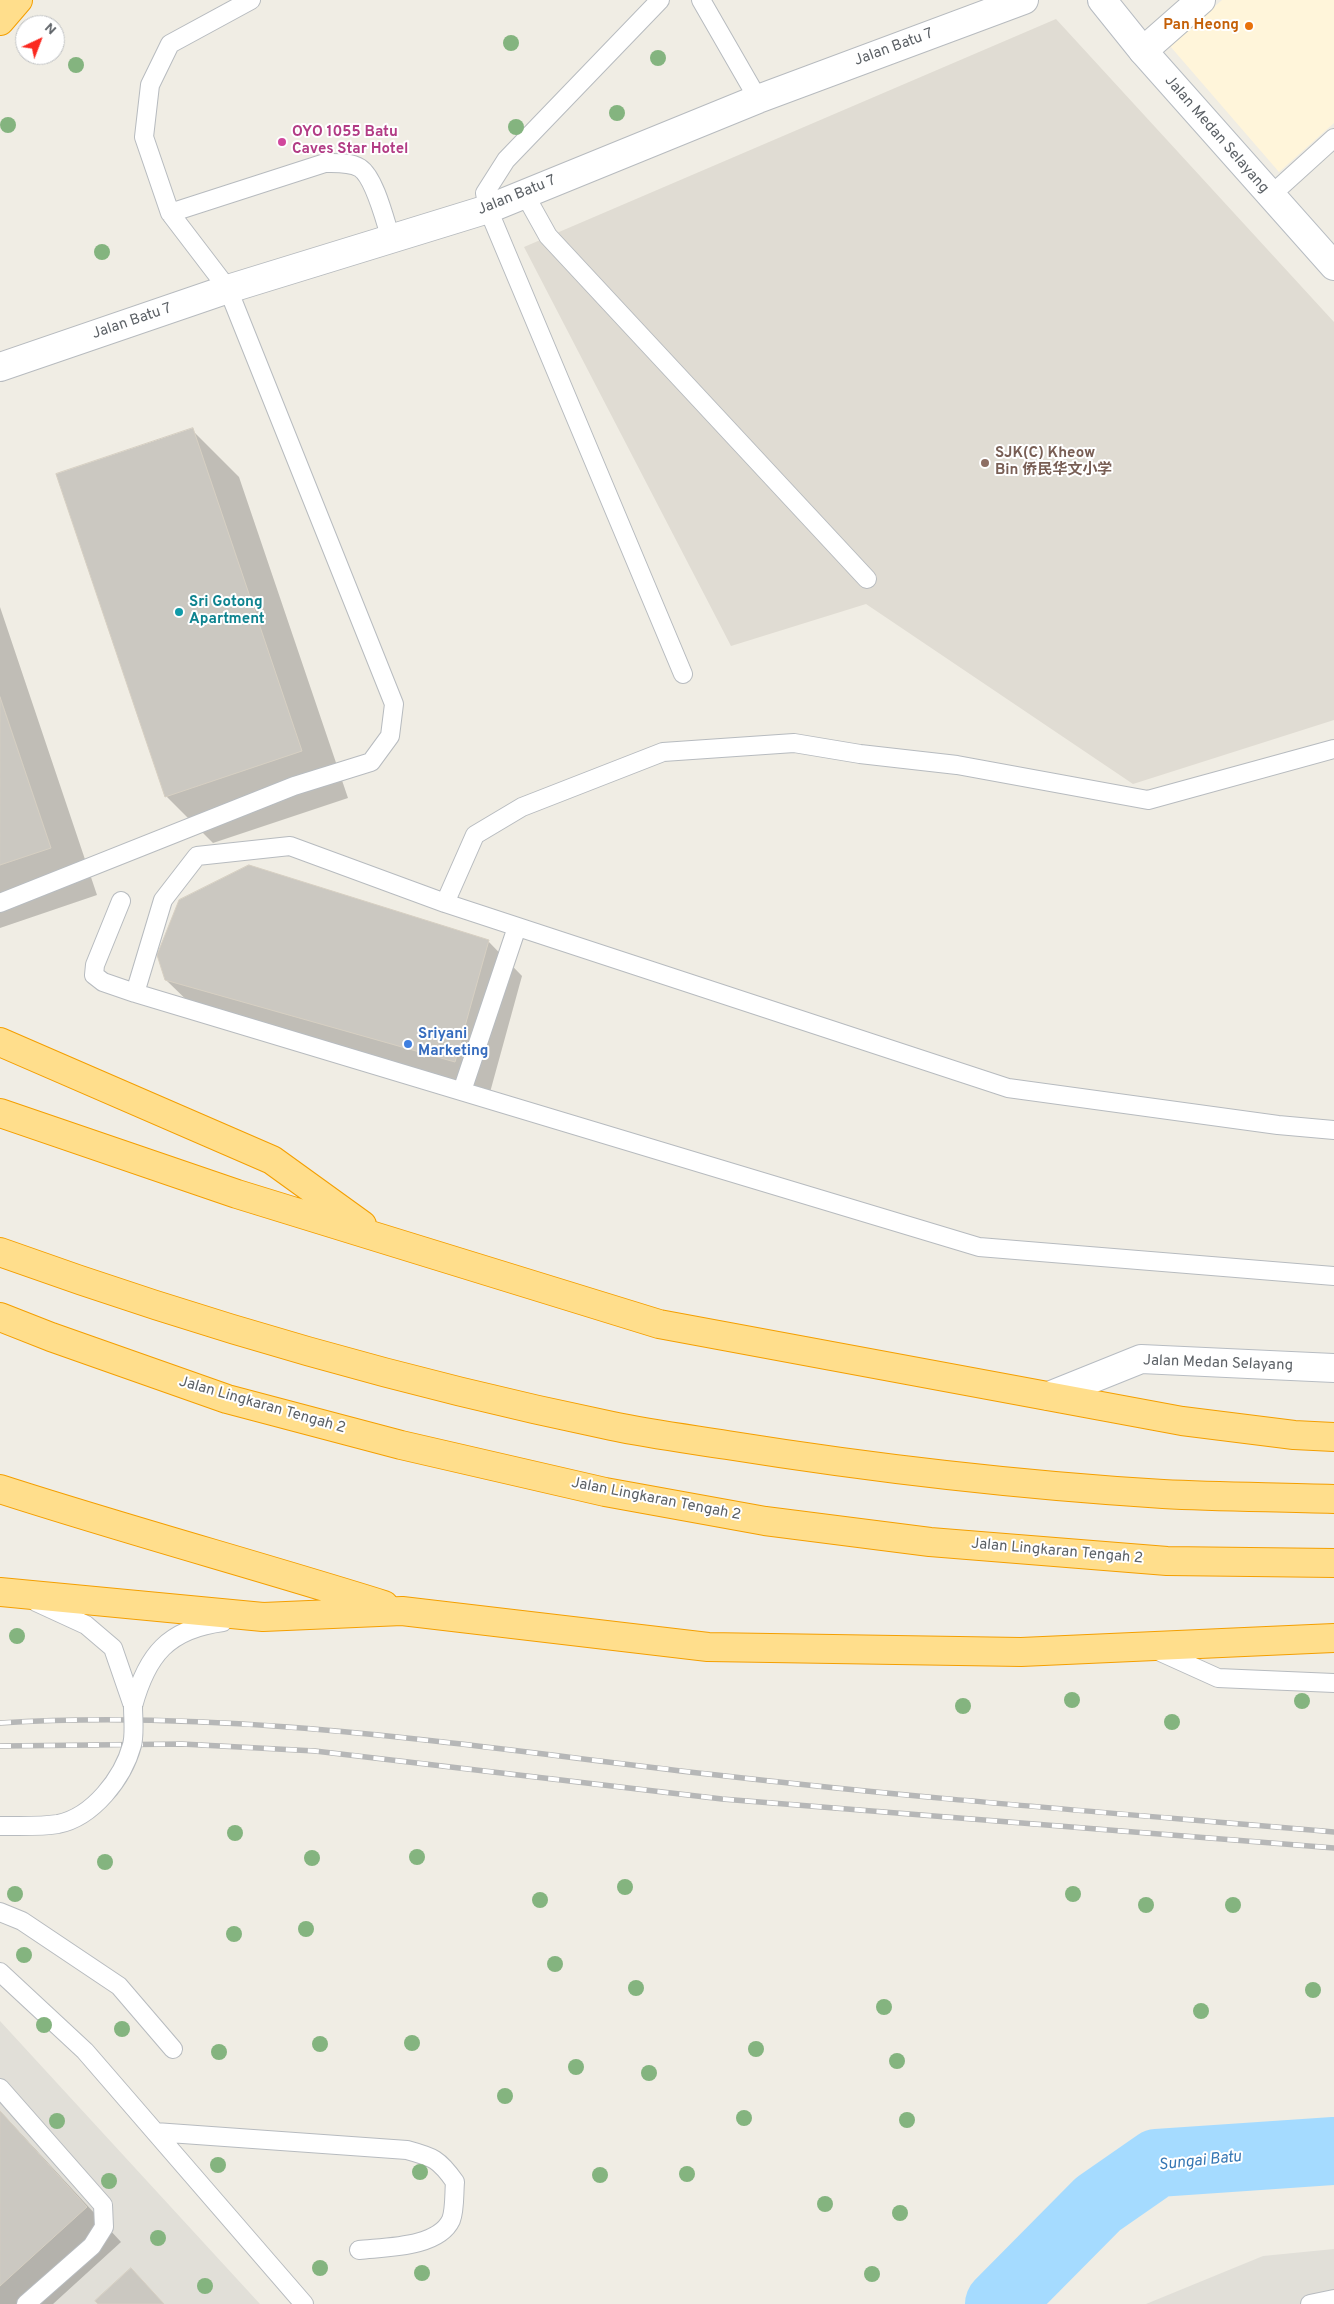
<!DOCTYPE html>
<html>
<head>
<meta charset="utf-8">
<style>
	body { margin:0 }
	#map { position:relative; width:1334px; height:2304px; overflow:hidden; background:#f0ede4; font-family:Overpass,sans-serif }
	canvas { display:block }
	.north { position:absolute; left:15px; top:15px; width:50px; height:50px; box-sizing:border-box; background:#fff; border:1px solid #bec0c2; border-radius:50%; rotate:43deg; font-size:14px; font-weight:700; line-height:20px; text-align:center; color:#5c6166 }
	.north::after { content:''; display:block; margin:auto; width:18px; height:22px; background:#fb281f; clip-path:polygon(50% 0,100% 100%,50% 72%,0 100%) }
</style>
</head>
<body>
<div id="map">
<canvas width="1334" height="2304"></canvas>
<div class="north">N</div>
</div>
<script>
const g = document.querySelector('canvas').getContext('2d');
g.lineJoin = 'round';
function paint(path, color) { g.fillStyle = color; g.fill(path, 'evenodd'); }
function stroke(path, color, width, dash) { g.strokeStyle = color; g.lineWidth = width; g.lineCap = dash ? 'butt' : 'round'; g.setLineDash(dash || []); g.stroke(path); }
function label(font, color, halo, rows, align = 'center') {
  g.font = font + ' Overpass,"Noto Sans SC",sans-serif'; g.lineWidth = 4; g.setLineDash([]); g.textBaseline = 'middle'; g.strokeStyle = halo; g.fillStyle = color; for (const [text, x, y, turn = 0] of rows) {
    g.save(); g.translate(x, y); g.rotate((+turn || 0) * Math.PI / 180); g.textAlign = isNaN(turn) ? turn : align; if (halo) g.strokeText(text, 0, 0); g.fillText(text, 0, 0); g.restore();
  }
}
const commercial = new Path2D(`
	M1222,0H1334V123L1279,172L1170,46Z`);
const industrial = new Path2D(`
	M0,2021L260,2304H0Z
	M1334,2249V2304H1146L1263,2256Z`);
const education = new Path2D(`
	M1056,19L1334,322V720L1133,784L866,604L731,646L524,247Z`);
const shadow = new Path2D(`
	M192,430L239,477L348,798L213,843L166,796Z
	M0,607L97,895L0,928Z
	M488,941L522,976L489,1096L201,1014L166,980Z
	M0,2111L121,2242L53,2304H0Z`);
const river = new Path2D(`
	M999,2304L1098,2204L1157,2163L1334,2151`);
const building = new Path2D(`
	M193,428L302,751L165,797L56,474Z
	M0,697L51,848L0,865Z
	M249,865L489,940L455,1062L165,980L157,955L179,900Z
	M0,2111L87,2207L0,2286Z
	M131,2268L164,2304H98L95,2301Z`);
const lane = new Path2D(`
	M660,0L506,160L485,193L488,209L683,674
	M701,0L758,99
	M524,193L548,236L867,579
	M1270,196L1334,138
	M170,213L325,163C336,163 350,162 360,168C375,178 385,221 391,239
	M121,901L95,965L94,975L103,982L135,993L979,1247L1334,1276
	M0,903L294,786L371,762L390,736L394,704L228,289L170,213L144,137L150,85L170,44L251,0
	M445,903L475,835L522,807L663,752L794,743L860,754L957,765L1148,800L1334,749
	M135,993L163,900L197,856L290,846L445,903L1008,1088L1278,1125L1334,1130
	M462,1091L517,927
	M36,1602L86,1625L113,1648L133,1706
	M1156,1650L1218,1678L1334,1683
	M133,1706C147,1655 168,1629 223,1622
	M0,1912L22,1921L119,1986L173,2049
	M0,1972L85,2051L304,2304
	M0,2088L103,2205L104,2227L92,2246L26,2304
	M155,2132L407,2150C433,2157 439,2159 455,2182C454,2193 455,2210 451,2220C438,2248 384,2247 359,2250
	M1310,2304L1334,2299`);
const street = new Path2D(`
	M1143,51L1201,0
	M0,367L228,289L488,209L758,99L1024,0`);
const secondary = new Path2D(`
	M1102,0L1143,51L1334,266
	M1049,1396L1141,1359L1334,1368`);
const highway = new Path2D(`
	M0,21L18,0
	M0,1042L272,1160L362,1225
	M0,1113L237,1194L659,1324L1182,1421L1294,1435L1334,1437
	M0,1252C200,1324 405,1383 612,1426C650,1434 689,1439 727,1445C871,1468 1017,1485 1163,1494C1220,1497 1277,1497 1334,1499
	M0,1317L51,1337L227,1399L401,1445L605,1492L765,1521L930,1542L1167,1561L1334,1563
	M0,1489C127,1530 256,1565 384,1605
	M0,1592L263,1617L402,1611L708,1647L1021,1652L1334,1638`);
const rail = new Path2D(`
	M0,1723C241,1708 479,1748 717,1775C922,1799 1128,1814 1334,1832
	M0,1746L182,1744L315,1751L722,1799L1334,1848`);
const laneBridge = new Path2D(`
	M0,1826C19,1826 40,1827 58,1824C93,1817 123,1778 132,1745C135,1734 133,1718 133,1706`);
const trees = [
	[511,43],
	[658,58],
	[76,65],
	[617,113],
	[8,125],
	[516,127],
	[102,252],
	[17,1636],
	[1072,1700],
	[1302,1701],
	[963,1706],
	[1172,1722],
	[235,1833],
	[417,1857],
	[312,1858],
	[105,1862],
	[625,1887],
	[15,1894],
	[1073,1894],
	[540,1900],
	[1146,1905],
	[1233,1905],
	[306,1929],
	[234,1934],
	[24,1955],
	[555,1964],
	[636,1988],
	[1313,1990],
	[884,2007],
	[1201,2011],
	[44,2025],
	[122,2029],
	[412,2043],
	[320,2044],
	[756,2049],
	[219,2052],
	[897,2061],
	[576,2067],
	[649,2073],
	[505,2096],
	[744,2118],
	[907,2120],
	[57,2121],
	[218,2165],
	[420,2172],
	[687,2174],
	[600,2175],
	[109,2181],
	[825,2204],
	[900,2213],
	[158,2238],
	[320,2268],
	[422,2273],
	[872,2274],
	[205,2286]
];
const markers = [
	[1249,26,5,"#e8710a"],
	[282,142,5,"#d1479c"],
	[985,463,5,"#8d6e63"],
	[179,612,5,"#0f9aa8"],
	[408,1044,5,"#3f7fe0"]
];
const foodNames = [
	["Pan Heong",1239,26]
];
const streetNames = [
	["Jalan Batu 7",894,48,-20],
	["Jalan Medan Selayang",1216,135,49],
	["Jalan Batu 7",517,196,-22],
	["Jalan Batu 7",132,322,-19],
	["Jalan Medan Selayang",1218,1364,2],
	["Jalan Lingkaran Tengah 2",262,1406,16],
	["Jalan Lingkaran Tengah 2",656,1500,11],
	["Jalan Lingkaran Tengah 2",1057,1552,5]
];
const hotelNames = [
	["OYO 1055 Batu",292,133],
	["Caves Star Hotel",292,150]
];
const educationNames = [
	["SJK(C) Kheow",995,454],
	["Bin 侨民华文小学",995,471]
];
const cultureNames = [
	["Sri Gotong",189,603],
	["Apartment",189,620]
];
const shopNames = [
	["Sriyani",418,1035],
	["Marketing",418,1052]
];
const waterNames = [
	["Sungai Batu",1200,2162,-6]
];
paint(commercial, '#fff5da');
paint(industrial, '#e1dfd8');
paint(education, '#e0dcd3');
paint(shadow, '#0003');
stroke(river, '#a5dbff', 68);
paint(building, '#cbc8c1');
stroke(building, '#d6cfc2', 1);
stroke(lane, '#b7bbbf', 20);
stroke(street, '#b7bbbf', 30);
stroke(secondary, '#b7bcc2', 30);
stroke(highway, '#f49f00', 30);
stroke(lane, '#fff', 18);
stroke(street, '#fff', 28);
stroke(secondary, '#fff', 28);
stroke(highway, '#ffde8c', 28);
stroke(rail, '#b6b7b7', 5.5);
stroke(rail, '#fff', 4, [11]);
stroke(laneBridge, '#b7bbbf', 20, []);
stroke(laneBridge, '#fff', 18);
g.fillStyle = '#84b47f';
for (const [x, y] of trees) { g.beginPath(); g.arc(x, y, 8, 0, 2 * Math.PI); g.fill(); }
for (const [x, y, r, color] of markers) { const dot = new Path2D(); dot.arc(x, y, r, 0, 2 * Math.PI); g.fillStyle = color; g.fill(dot); stroke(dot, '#fff', 2); }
label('bold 15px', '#c56008', '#fff', foodNames, 'right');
label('15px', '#5c6166', '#fff', streetNames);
label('bold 15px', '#b23c85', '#fff', hotelNames, 'left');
label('bold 15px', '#785e54', '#fff', educationNames, 'left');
label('bold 15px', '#0d838f', '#fff', cultureNames, 'left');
label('bold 15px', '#366cbe', '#fff', shopNames, 'left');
label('italic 16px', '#3476b3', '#fff', waterNames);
</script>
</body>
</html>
